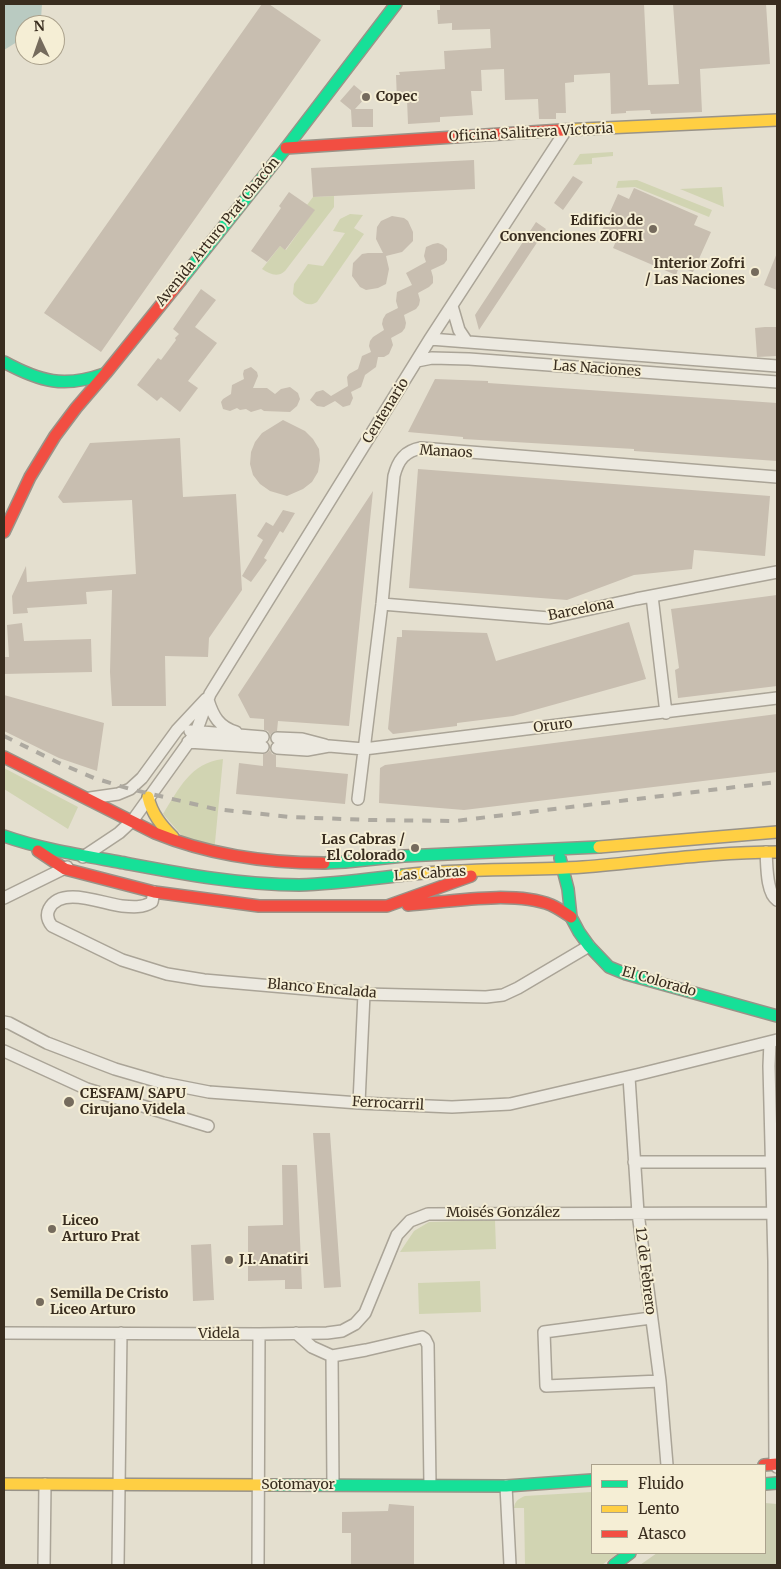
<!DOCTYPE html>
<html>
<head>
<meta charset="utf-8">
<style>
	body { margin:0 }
	#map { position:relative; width:781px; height:1569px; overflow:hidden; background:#e4dfcf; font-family:Merriweather,serif }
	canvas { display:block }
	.frame { position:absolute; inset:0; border:5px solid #392d1f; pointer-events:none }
	.legend { position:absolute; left:591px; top:1464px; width:175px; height:90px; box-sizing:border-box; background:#f5eed5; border:1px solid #aaa18c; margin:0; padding:6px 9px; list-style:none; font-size:15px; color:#392d1f }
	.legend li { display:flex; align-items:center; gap:10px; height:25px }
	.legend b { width:25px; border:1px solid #aaa18c }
	.north { position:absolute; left:15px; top:15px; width:50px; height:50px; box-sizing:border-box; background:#f5eed5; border:1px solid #aaa18c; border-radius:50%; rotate:357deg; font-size:14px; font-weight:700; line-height:20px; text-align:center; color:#392d1f }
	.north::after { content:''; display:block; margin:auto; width:18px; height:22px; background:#756b5d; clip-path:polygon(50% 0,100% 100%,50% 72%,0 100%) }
</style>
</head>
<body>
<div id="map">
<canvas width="781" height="1569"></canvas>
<div class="frame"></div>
<ul class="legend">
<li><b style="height:6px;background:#16e098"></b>Fluido</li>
<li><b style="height:6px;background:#ffcf43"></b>Lento</li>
<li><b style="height:6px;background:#f24e42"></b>Atasco</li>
</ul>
<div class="north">N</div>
</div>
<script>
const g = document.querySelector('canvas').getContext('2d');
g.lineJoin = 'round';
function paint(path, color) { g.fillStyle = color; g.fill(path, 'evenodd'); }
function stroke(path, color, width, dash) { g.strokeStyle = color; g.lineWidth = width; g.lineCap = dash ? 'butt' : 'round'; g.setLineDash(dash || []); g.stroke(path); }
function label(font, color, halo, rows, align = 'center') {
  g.font = font + ' Merriweather,serif'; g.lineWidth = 4; g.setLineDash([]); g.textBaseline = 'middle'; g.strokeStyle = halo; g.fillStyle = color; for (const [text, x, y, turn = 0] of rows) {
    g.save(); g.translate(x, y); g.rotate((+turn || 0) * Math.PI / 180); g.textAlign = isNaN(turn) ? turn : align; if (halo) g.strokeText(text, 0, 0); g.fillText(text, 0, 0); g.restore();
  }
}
const green = new Path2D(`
	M613,152V156L592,158V164L573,165L580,154Z
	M637,180L712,210L709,217L635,187L616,188L618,181Z
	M722,187L724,207L680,189Z
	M334,196V207L285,271C277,278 270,274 262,269L280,246L286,250L314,210L307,205L313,197Z
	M350,214L363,215L354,228L364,234L317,302C308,308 300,301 293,294L294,284L308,264L323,266L345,233L333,231L340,219Z
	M223,759L214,853L191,846L163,814C179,789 190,763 223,759Z
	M4,768L78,807L68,829L4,789Z
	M495,1220L496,1249L400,1252L414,1231L429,1222Z
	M480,1281L481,1312L419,1314L418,1283Z
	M592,1492V1553H618L602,1565H525L524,1508H514C515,1501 518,1499 525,1496Z`);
const cemetery = new Path2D(`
	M765,1503L777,1504V1565H640L657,1553H765Z`);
const water = new Path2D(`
	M4,4H42L41,19L37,25H25V37L4,50Z`);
const building = new Path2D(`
	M262,4H269L321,40L101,352L44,313Z
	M440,4H644L648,85L679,84L673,4H766L770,64L700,69L702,112L651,114L650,110L626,111V113L611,114L610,73L574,75V82L565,83L566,113H556V119H539L538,99L505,100L504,69L481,70L482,91H471L473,115L440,117V122L408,124L407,99L397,100L396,75H400L399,72L445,69L444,51L491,48L490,29L452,30V23L438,24L437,10H440Z
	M354,85L367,96L355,109H373V127H352L351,110L340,101Z
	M474,160L475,189L313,197L311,168Z
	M573,176L583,182L563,210L554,203Z
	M634,188L698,216L694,225L711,232L693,272L679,267L676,275L613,248L617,239L601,232L618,194L629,199Z
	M289,192L315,210L285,250L280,246L267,262L251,251L281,208L279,206Z
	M392,216L404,218L408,221L413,232V241L402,252L386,256L389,269L386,284L378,288L366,290L360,287L352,276L353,263L362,254L368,253H383L376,239L377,227L381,221Z
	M536,222L546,229L479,330L475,315Z
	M438,243L443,245L447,249V260L444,264L431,270L433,277V283L429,287L418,293L420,300L419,305L416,309L404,315L406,323L405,328L402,332L391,338L393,345L389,354L384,357H378L376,367L365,375L361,387L351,392L353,398L350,405L343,407L335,401L324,407L317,406L310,400L316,392L323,390L331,396L348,386L347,377L349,374L358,369L362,356L371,352L369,346L370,341L373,337L384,330L382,324L383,319L386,314L398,308L396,301L397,292L412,285L406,273L426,262L424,256L426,247L433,244Z
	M777,253V290L764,285Z
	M201,289L216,300L195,327L217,343L188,381L198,388L180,412L161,397L157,401L137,385L158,358L161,360L176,340L175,338L179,334L173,329Z
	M765,327H777V356L757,357L755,328Z
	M251,367L257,372L258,376L253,388H267L275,394L281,389L290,387L298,393L300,399L297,406L290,412L264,411L261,409L251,412L246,409L240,410L237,408L230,411L223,409L221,402L223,399L231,394L232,385L244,379L243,374L244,370Z
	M435,379L488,381V383L777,403V461L634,451V449L463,439V437L408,432Z
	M283,420L305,431L313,439L319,449L320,460L318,472L312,482L303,489L287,496L270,491L260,484L253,475L250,464L251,452L255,442L262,433Z
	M180,438L183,497L236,494L242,590L209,638L208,657L165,656L166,706H112L110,672L112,590L86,592L87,604L27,608L28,613L13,614L12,596L26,566L27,582L136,574L132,500L63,503L58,497L90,443Z
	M418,469L770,496L765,556L694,550L692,569L634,575L567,600L409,588Z
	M373,491L349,726L278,721L277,731L273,732L270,735L268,731L264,730V719L250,718L238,695Z
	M283,510L295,513L283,533L280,531L264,558L267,560L251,582L242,576L263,540L257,536L266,522L273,526Z
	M777,595V686L678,698L675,670L679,668L671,609Z
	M629,622L646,679L513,716L457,723V726L393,734L388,729L397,637H402V630L487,633L496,661Z
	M22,623L24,641L91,639L92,672L4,674V657H9L7,625Z
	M4,695L104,723L97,771L59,758L4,731Z
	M777,714V772L464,810L379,803L380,768L385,765Z
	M270,750L272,754L276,755V767L348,774L345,804L236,794L239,763L263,766V754L267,753Z
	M313,1133H330L341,1287L324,1288Z
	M282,1165H297L302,1289H285V1280L248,1281V1226L283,1225Z
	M211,1244L214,1300L193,1301L191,1245Z
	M389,1504L414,1506V1565H351V1533H342V1512L388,1511Z`);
const street = new Path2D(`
	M452,306L459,330L467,342
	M430,339L777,366
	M417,361L432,358L469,359L777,382
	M652,596L666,713
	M382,604L549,618L636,599L777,572
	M208,700C213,716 219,727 236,732
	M190,731L263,737
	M277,738L302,739L325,745
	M188,742L263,747
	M277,748L307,750L329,746L364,749L777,698
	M90,798L118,794L130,789L142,778L177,730L206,699
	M358,799L382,604L394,476C398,460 405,451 421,448L777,477
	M766,852C767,864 766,893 777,900
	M83,857L119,833L133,820L196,732L210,694L430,339L566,130
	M154,892L152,902C143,908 132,907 122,906C103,904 61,885 49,909C46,915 48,921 52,926L122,960L167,974L204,980L364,994L486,997L503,995L518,988L589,946
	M4,898L67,867
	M4,1022L9,1023L47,1043L115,1069L163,1083L209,1092L359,1103L452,1107L510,1104L640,1074L777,1040
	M770,1042L769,1066L774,1261L775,1464L777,1467
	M4,1051L87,1089L208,1126
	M629,1077L638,1213L660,1381L667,1465
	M359,1103L364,994
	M634,1162H772
	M651,1318L544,1332L546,1386L660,1381
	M4,1333L259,1334L327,1333L342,1331L355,1324L365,1313L397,1235L410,1221L428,1214L777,1213
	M296,1333L312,1347L332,1356L366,1350L422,1337L425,1339L428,1345L430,1485
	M332,1356L333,1485
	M506,1486L510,1565
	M44,1565L45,1484
	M118,1565L121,1333
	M258,1565L259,1334`);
const fast = new Path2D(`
	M181,280L286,148L396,4
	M4,362C41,382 64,388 104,374
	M4,836C41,849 80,855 119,862C178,873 238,885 299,885C334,884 369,879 404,875
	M560,858L568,889L571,917L579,932L589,946L609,967L626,974L777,1016
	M324,863L345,862L404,856L599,847
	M765,1484L777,1483
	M272,1485L506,1486L592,1480
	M614,1565L630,1553`);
const slow = new Path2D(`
	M562,130L777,120
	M148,797C152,814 161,825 173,837
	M599,847L777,832
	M404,875C464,868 524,871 583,867C648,862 712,852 777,852
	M4,1484L272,1485`);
const jam = new Path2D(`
	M286,148L562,130
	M4,532L30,477L55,436L76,408L106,373L181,280
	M4,757L155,833C209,855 265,863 324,863
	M38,851L65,869L154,892L259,906H387L471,876
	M408,905C448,902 513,890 551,905C558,908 565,913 571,917
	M764,1465L777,1464`);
const rail = new Path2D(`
	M4,736L59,763L94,778L130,789L215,809L290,817L370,820L455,821L777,782`);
const markers = [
	[366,97,5,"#756b5d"],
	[653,229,5,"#756b5d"],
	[755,272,5,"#756b5d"],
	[415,848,5,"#756b5d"],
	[69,1102,6,"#756b5d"],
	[52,1229,5,"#756b5d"],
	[229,1260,5,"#756b5d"],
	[40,1302,5,"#756b5d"]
];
const poiNames = [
	["Copec",376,97],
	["Edificio de",643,221,"right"],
	["Convenciones ZOFRI",643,237,"right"],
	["Interior Zofri",745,264,"right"],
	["/ Las Naciones",745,280,"right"],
	["Las Cabras /",405,840,"right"],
	["El Colorado",405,856,"right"],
	["CESFAM/ SAPU",80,1094],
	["Cirujano Videla",80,1110],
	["Liceo",62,1221],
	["Arturo Prat",62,1237],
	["J.I. Anatiri",239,1260],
	["Semilla De Cristo",50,1294],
	["Liceo Arturo",50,1310]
];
const streetNames = [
	["Oficina Salitrera Victoria",531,133,-3],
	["Avenida Arturo Prat Chacón",218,232,-51],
	["Las Naciones",597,369,4],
	["Centenario",386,411,-58],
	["Manaos",446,452,3],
	["Barcelona",581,610,-11],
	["Oruro",553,726,-7],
	["Las Cabras",430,874,-4],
	["El Colorado",659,982,16],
	["Blanco Encalada",322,989,5],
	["Ferrocarril",388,1104,3],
	["Moisés González",503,1213],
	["12 de Febrero",645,1271,83],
	["Videla",219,1334],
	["Sotomayor",298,1485]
];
paint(green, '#d1d4b2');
paint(cemetery, '#ccceb1');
paint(water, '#b9cac1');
paint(building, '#c8beb0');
stroke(street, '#aaa497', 14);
stroke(fast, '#999388', 14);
stroke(slow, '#999388', 14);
stroke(jam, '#999388', 14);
stroke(street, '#ece9e0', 11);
stroke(fast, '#16e098', 11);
stroke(slow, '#ffcf43', 11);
stroke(jam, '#f24e42', 11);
stroke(rail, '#ada9a0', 4, [9, 9]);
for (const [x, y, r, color] of markers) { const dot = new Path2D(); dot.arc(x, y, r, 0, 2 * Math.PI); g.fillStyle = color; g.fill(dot); stroke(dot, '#f5eed5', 2); }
label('bold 14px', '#392d1f', '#f5eed5', poiNames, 'left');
label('14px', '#392d1f', '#f5eed5', streetNames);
</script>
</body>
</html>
